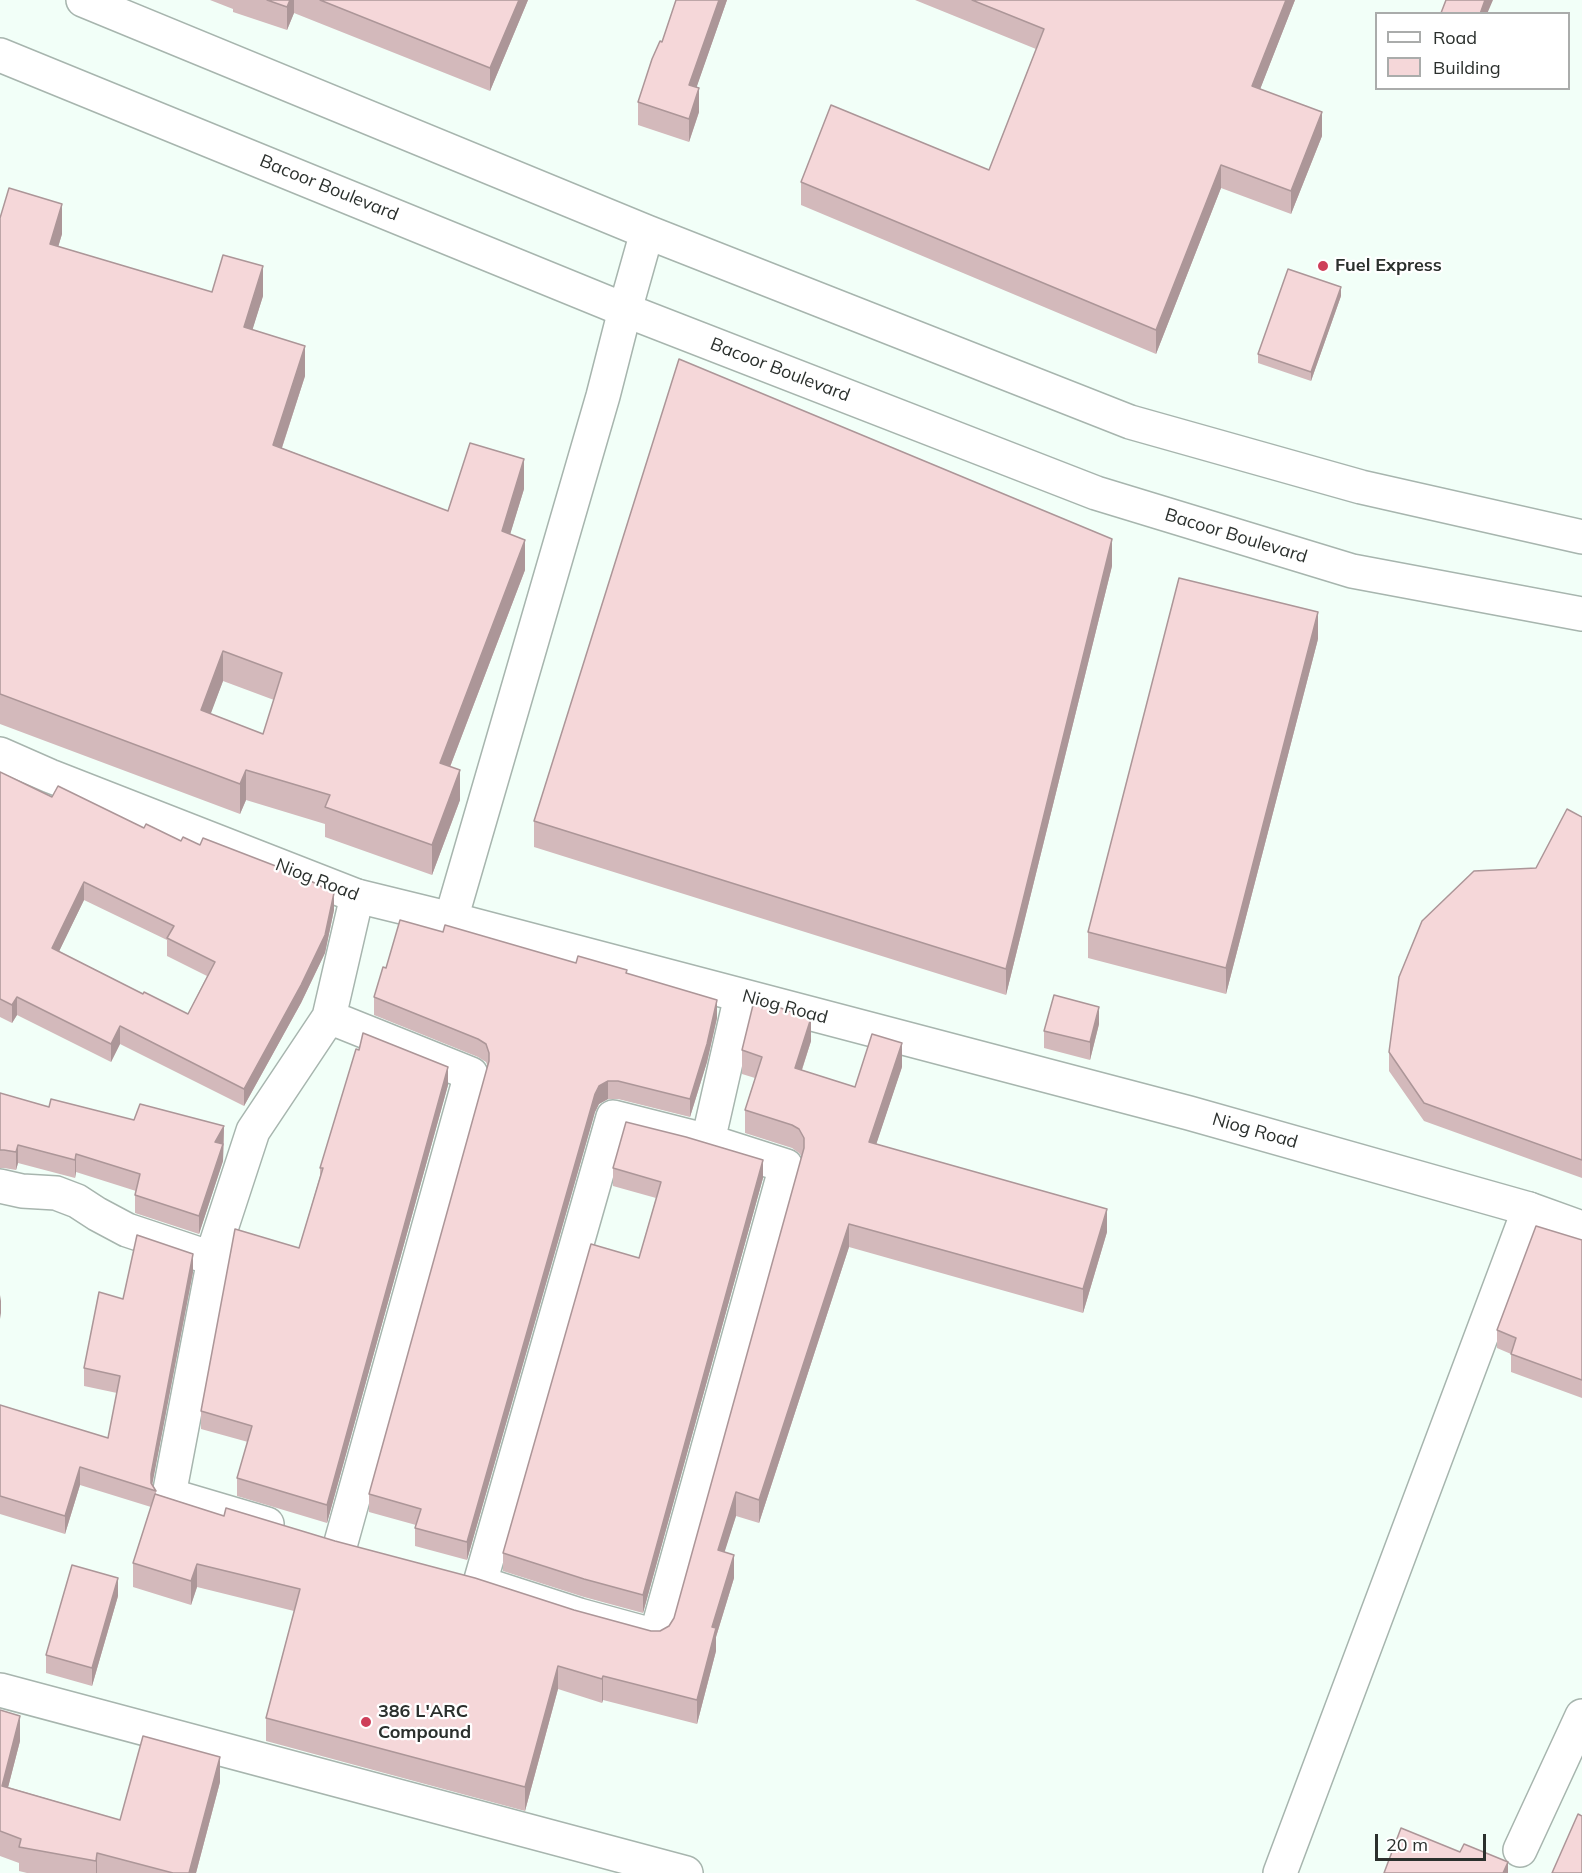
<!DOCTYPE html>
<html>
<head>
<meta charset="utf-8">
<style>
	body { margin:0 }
	#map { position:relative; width:1582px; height:1873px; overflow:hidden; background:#f2fff8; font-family:Mulish,sans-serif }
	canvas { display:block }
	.legend { position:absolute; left:1375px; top:12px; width:195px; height:78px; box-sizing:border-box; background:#fff; border:2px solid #aaacab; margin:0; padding:8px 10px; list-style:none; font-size:18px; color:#2b302d }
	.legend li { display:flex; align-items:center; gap:12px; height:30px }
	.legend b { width:30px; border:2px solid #aaacab }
	.scale { position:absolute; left:1375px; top:1834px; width:111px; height:27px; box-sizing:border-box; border:3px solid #2b302d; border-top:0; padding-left:8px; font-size:18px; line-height:21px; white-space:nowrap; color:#2b302d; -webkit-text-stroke:4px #fff; paint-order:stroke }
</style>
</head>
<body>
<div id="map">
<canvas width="1582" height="1873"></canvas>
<ul class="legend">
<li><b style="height:8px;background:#fff"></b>Road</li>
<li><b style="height:16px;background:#f5d7d9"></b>Building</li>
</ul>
<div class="scale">20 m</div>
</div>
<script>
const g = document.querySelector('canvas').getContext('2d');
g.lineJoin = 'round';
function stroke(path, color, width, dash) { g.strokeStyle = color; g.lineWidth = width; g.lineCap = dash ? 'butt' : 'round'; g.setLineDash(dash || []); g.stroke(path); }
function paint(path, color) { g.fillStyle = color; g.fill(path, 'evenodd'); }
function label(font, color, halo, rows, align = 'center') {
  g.font = font + ' Mulish,sans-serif'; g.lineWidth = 4.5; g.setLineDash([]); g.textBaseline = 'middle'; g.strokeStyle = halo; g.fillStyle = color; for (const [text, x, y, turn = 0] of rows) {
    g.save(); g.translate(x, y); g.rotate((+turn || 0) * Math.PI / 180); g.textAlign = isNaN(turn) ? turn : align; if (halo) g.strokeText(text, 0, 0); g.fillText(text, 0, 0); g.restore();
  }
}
const street = new Path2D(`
	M451,919L603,396L625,310
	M329,1017L471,1074L340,1546
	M613,1117L708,1141L786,1166L656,1636L579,1615L480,1583Z
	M708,1141L741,996
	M0,1186L22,1191L56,1193L77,1201L97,1214L127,1230L214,1259L216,1244L253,1131L329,1017L357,896
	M214,1259L169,1495L267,1524
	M0,1690L686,1873
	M1520,1850L1582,1716
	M1280,1873L1529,1209`);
const secondary = new Path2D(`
	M0,754L50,776L357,896L451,919L1189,1113L1529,1209L1582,1228`);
const primary = new Path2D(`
	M83,0L647,232L1130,422L1361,487L1582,537
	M0,55L625,310L1096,493L1352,571L1582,614
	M625,310L647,232`);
const wall = new Path2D(`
	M210,0H528L490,91L294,13L287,30L233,12V9Z
	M676,0H727L696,88L699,112L689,142L638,125V102L662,42Z
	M915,0H1295L1260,89L1322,136L1291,214L1221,188L1156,354L801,205V182L989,170L1036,49Z
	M0,218L62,234L58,247L212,292L263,296L252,330L305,376L282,448L448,511L524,489L510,534L525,570L450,767L460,800L432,875L325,837V824L246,800L240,814L0,724ZM223,681L274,700L263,734L210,714Z
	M1341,296L1311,381L1258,363V354Z
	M1112,566L1006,995L534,847V821Z
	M1318,639L1226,994L1088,958V932Z
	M0,772L52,797L181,841L334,910L325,953L301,1003L244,1106L120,1044L111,1062L17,1015L12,1023L0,1017ZM84,900L167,940V956L207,976L188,1014L143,994L59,951Z
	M1582,817V1178L1424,1121L1389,1071V1052L1536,868Z
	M443,932L576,963L627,973L717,1018L707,1062L690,1117L618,1099H608L599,1104L595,1112L467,1560L415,1546V1528L416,1525L369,1512V1494L488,1067L486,1062L478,1057L374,1015V997L386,968Z
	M1099,1024L1090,1060L1044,1048V1031Z
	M811,1041L802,1070L855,1087L902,1067L876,1144L1107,1232L1083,1313L849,1247L759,1523L736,1516L724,1552L734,1578L716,1637V1651L697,1724L603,1700L602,1703L558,1689L525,1811L266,1741V1718L294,1611L197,1587L191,1605L133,1587V1563L151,1507L80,1485L65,1534L0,1514V1405L108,1438L117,1393L84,1386V1368L123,1299L193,1272L152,1484L156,1491V1494L224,1516L335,1541L574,1610L651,1631H660L669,1626L674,1618L802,1157L799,1153L792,1148L745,1133V1110L755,1078L742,1074V1050Z
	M448,1085L327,1523L237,1496V1478L248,1442L201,1429V1411L299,1248L320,1176V1168Z
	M0,1093L49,1107L134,1120L224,1126L223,1161L199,1234L135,1213V1195L136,1191L76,1172L75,1178L18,1163L16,1170L4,1168H0Z
	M613,1168L763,1178L643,1613L584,1597L503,1571V1553L639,1258L656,1198L613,1186Z
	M1582,1240V1398L1511,1372V1354L1497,1348V1330Z
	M118,1596L92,1686L46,1673V1655Z
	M0,1710L20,1741L8,1787L120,1820L220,1782L196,1873H27L19,1871V1863L0,1856Z`);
const shadedWall = new Path2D(`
	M290,0H294V13L287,30V7Z
	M519,0H528L490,91V68Z
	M719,0H727L689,109V85Z
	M1286,0H1295L1252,110V86Z
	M1485,0H1493L1487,14H1480Z
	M699,88V112L689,142V119Z
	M1322,112V136L1291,214V191Z
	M1221,165V188L1156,354V330Z
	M62,204V234L50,274V244Z
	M263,266V296L244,357V327Z
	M1341,287V296L1311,381V372Z
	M305,346V376L273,475V445Z
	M524,459V489L502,561V531Z
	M1112,539V566L1006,995V969Z
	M525,540V570L440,793V763Z
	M1318,612V639L1226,994V968Z
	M223,651V681L201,740V710Z
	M246,770V800L240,814V784Z
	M460,770V800L432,875V845Z
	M84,882V900L52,966V948Z
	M334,893V910L325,953L301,1003L244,1106V1089Z
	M17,997V1015L12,1023V1005Z
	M717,1000V1018L707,1062L690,1117V1099Z
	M1099,1007V1024L1090,1060V1042Z
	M811,1018V1041L795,1091V1068Z
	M120,1026V1044L111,1062V1044Z
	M902,1043V1067L869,1166V1142Z
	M448,1067V1085L327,1523V1505Z
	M608,1081V1099L599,1104L595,1112L467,1560V1542L595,1094L599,1086Z
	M224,1126L223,1161L199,1234V1216L215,1142Z
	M18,1145V1163L16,1170V1152Z
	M76,1154V1172L75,1178V1160Z
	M763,1160V1178L643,1613V1595Z
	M1107,1209V1232L1083,1313V1289Z
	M849,1224V1247L759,1523V1500Z
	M193,1254V1272L151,1491V1474Z
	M1,1295V1313L0,1319V1301Z
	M80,1467V1485L65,1534V1516Z
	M736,1492V1516L718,1573V1550Z
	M734,1555V1578L716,1637V1651L697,1724V1700L712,1627Z
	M197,1564V1587L191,1605V1581Z
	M118,1578V1596L92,1686V1668Z
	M558,1666V1689L525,1811V1787Z
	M603,1676V1700L602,1703V1679Z
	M20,1716V1741L2,1811V1786Z
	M220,1757V1782L196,1873H189Z
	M97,1853V1873H96V1861Z
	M1508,1862V1873H1503Z`);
const building = new Path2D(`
	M267,0H290L287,7Z
	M320,0H519L490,68Z
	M676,0H719L689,85L699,88L689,119L638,102L652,59L660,41L662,42Z
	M972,0H1286L1252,86L1322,112L1291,191L1221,165L1156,330L801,182L831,105L989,170L1044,29Z
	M1446,0H1485L1480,14H1442L1441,13Z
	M9,188L62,204L50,244L212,292L223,255L263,266L244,327L305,346L273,445L448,511L470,443L524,459L502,531L525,540L440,763L460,770L432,845L325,807L330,795L246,770L240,784L0,694V218ZM223,651L282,673L263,734L201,710Z
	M1288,269L1341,287L1311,372L1258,354Z
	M679,359L1112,539L1006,969L534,821Z
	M1179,578L1318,612L1226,968L1088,932Z
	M0,772L52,797L58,786L144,828L146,824L181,841L183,837L200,845L203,838L299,875L334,893L325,935L301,985L244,1089L120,1026L111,1044L17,997L12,1005L0,999ZM84,882L174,926L167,938L215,962L188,1014L144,992L143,994L52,948Z
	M1567,809L1582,817V1160L1424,1103L1389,1052L1399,977L1422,921L1474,871L1536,868Z
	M400,920L443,932L445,925L576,963L578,956L627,970L626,973L717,1000L707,1044L690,1099L618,1081H608L599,1086L595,1094L467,1542L415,1528L421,1509L369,1494L489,1061V1053L486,1044L478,1039L374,997L383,967L386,968Z
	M1054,995L1099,1007L1090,1042L1044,1031Z
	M759,1001L811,1018L795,1068L855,1087L872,1034L902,1043L869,1142L1107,1209L1083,1289L849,1224L759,1500L736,1492L718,1550L734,1555L712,1627L716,1628L697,1700L603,1676L602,1679L558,1666L525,1787L266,1718L300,1589L197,1564L191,1581L133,1563L155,1494L224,1516L226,1508L335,1541L475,1578L574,1610L651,1631H660L669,1626L674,1618L804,1148V1138L799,1129L792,1125L745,1110L762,1057L742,1050L753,1005L757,1006Z
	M363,1033L448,1067L327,1505L237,1478L252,1426L201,1411L235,1229L299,1248L323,1168H320L356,1049L359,1050Z
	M0,1093L49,1107L51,1099L134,1120L140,1104L224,1126L215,1142L223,1144L199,1216L135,1195L140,1174L76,1154L75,1160L18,1145L16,1152L4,1150H0Z
	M626,1122L686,1137L763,1160L643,1595L584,1579L503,1553L591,1244L639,1258L661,1182L613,1168Z
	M1536,1226L1582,1240V1380L1511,1354L1516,1338L1497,1330Z
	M137,1235L193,1254L151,1474V1483L156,1491L80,1467L65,1516L0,1496V1405L108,1438L120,1376L84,1368L99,1292L123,1299Z
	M72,1565L118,1578L92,1668L46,1655Z
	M0,1710L20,1716L2,1786L120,1820L143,1736L220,1757L189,1873H173L97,1853L96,1861L19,1847L21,1839L0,1831Z
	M1578,1814L1582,1816V1873H1552Z
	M1401,1828L1460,1852L1464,1844L1508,1862L1503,1873H1384Z`);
const markers = [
	[1323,266,6,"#ce3e59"],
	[366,1722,6,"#ce3e59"]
];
const streetNames = [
	["Bacoor Boulevard",329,188,22],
	["Bacoor Boulevard",780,370,21],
	["Bacoor Boulevard",1236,536,17],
	["Niog Road",317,880,21],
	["Niog Road",785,1007,15],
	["Niog Road",1255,1131,16]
];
const poiNames = [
	["Fuel Express",1335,266],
	["386 L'ARC",378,1712],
	["Compound",378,1733]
];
stroke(street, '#a7b5ae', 36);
stroke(secondary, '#a7b5ae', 36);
stroke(primary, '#a7b5ae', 36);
stroke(street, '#fff', 33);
stroke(secondary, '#fff', 33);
stroke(primary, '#fff', 33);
paint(wall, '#d3b9bb');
paint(shadedWall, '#ac9698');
paint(building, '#f5d7d9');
stroke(building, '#ac9698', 1.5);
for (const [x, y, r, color] of markers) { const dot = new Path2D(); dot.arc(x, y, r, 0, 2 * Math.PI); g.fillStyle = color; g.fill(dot); stroke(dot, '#fff', 2); }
label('18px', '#2b302d', '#fff', streetNames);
label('bold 18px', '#2b302d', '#fff', poiNames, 'left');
</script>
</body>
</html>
